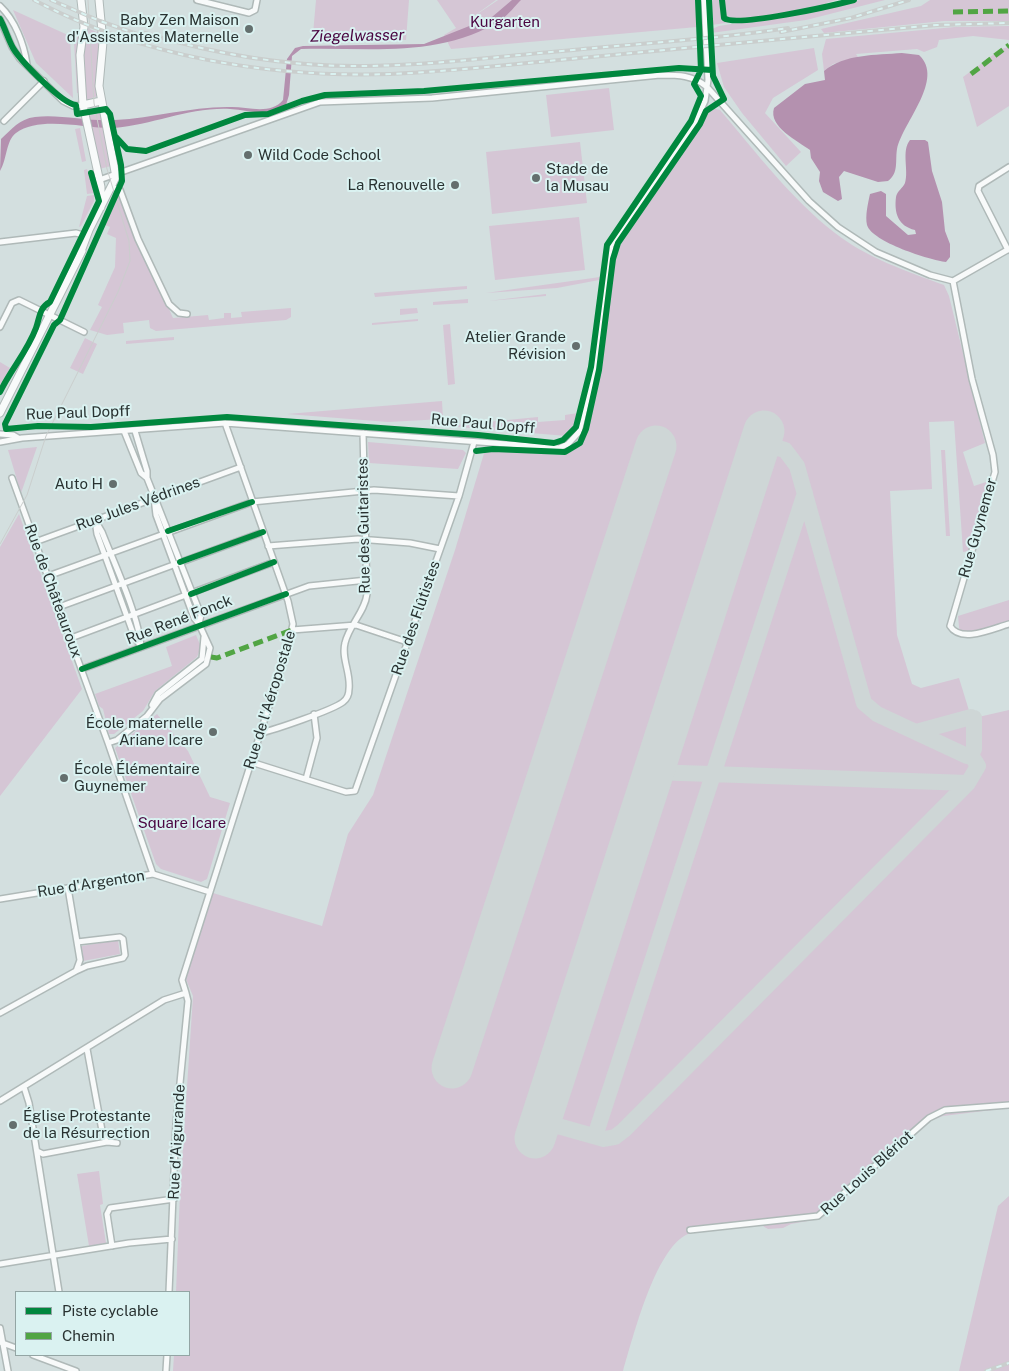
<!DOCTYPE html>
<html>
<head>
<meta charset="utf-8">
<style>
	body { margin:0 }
	#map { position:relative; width:1009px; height:1371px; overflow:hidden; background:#d3dfdf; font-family:"Public Sans",sans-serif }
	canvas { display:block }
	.legend { position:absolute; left:15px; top:1291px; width:175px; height:65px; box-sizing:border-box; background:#daf2f1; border:1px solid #93a5a4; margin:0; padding:6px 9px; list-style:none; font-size:15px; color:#293231 }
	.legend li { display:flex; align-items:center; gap:10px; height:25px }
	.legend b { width:25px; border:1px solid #93a5a4 }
</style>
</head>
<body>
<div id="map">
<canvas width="1009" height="1371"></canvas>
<ul class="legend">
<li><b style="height:6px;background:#00873e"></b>Piste cyclable</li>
<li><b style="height:6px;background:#51a544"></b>Chemin</li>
</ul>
</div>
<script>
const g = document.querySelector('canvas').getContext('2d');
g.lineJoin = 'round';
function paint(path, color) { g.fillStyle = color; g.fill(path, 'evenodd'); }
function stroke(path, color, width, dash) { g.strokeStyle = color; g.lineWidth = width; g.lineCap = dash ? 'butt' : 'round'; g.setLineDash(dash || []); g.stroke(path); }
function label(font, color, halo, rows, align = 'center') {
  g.font = font + ' "Public Sans",sans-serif'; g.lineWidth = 4; g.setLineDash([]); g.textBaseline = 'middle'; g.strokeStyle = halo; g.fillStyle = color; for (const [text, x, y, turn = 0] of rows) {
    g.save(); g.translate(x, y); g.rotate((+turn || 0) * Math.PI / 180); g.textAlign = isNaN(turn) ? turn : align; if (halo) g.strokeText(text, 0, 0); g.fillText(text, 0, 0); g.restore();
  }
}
const green = new Path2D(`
	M316,0H409L406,40L313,34Z
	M437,0H496L467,21L498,0H836L826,3L827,8L860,0H885L806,20L711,33L712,29L719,26L805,12L697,27L451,49L444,35L456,28Z
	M930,0H1009V21H944L824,33L821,29L921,6Z
	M13,10L70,36L73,98L36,63Z
	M1009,26V40L973,36L939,40L937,47L924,52L917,49L856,54L858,57L833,64L824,71L822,54L826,39L955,27Z
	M85,27L99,33C100,54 95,74 98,96L86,100L82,54Z
	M79,34L81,35L80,93H77L74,42Z
	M1009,47V106L977,127L963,77L1001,49Z
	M814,48L818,70L773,98L765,113L801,152L786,166L742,113L724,87L717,63Z
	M609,88L614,130L551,137L546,95Z
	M711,108L720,110C756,152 791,199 835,233C867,258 906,271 944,285L949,296L985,443L963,452L974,486L989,481L977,527V549L963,552L954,421L929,422L932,489L890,491L897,635L912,684L921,688L959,678L971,717L974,718L1009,710V1108L943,1116L928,1122L819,1219L791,1224L783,1228L768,1229L761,1225C744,1227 701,1229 688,1234C655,1248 633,1338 623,1371H173L174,1355H189V1292H176L180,1193L193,996L185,977L213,893L322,926L348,834L373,795L455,550L485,450L561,455L579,446L584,439L601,369L616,251L702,125Z
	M100,113L111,166L99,169L88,116Z
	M80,128L86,161L82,162L75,129Z
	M580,142L587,203L492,214L486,152Z
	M87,169L94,193L87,194L84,170Z
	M118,193L173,318L208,315L209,320L224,318V313H231V318L242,317L241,312L291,308V317L286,320L156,331L150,328L149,320L123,323L124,333L107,335L90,330L102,307L98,305L115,267L116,238L107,234L110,227L103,224Z
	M94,195V201L81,226L79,227L87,196Z
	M579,217L585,270L495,280L489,226Z
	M600,277L599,280L557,288L486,293Z
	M467,286V289L375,297L374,293Z
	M546,294V296L488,301Z
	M468,299V303L433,305V302Z
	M417,308L418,313L400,315V309Z
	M418,319V321L372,325V323Z
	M450,324L455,384L448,385L443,325Z
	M174,337V340L126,344V341Z
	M85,338L97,344L83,374L70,368Z
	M0,362L10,368L0,387Z
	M442,401L443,419L388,422L287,414Z
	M578,413L574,427L567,436L446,426L538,417V422L565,420V415Z
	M368,442L463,450L466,453L458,469L369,463Z
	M37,447L21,493L8,450Z
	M941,450H945L950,536H946Z
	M19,514L82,689L0,796V547Z
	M1009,600V627L960,637L958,616Z
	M196,635L201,647L197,657L155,691L143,711L114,734H109L103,709L99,706L95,694L172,666L166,647Z
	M157,714L188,751L210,797L230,803L207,879L201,882L161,869L156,864L115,748Z
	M118,940L120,954L83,961L82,946Z
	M99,1171L103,1204L100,1205L106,1243L89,1246L77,1174Z
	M1009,1196V1371H959L998,1206Z`);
const water = new Path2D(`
	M512,0H521C515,6 509,14 502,19C442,59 369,47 301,49L292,56L289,95L286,105C268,118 250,110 230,109C190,107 153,125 114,128C87,129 40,115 16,133C6,140 7,160 0,171L1,139C12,129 19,119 35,117C61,114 89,122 115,120C155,118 192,106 232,107C248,107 271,115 283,100L287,59L295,48L303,46L424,44L492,17Z
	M902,53L919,55C945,79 903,122 897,149C895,161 899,173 888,181L878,182L844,171L839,177L842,199L838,201L823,192L819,181L820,172L811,158L810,150C798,141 768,127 774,108L805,84L825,80L824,71C844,54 876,55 902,53Z
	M910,140H925L928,142L932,171L942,202L945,231L950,244V257L946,262C930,260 872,242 867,225C865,216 868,203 870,194L881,191L886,194V216L908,235L916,234L915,230C898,226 894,213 896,197C897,191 903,188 905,183C909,170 901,151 910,140Z`);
const taxiway = new Path2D(`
	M760,443L785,450L797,466L864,703L877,714L967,756L971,755L974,749V718
	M916,732L971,717
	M653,772L968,783
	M540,1121L604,1139L615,1137L624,1130L968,783L978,766L971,755
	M595,1136L805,493`);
const runway = new Path2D(`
	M452,1068L656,446
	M535,1138L764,431`);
const street = new Path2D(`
	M197,0L249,13L255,10L257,0
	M0,6C15,20 24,44 27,64
	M0,19L12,47L20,59L63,101L73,106L83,105
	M4,121L44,81
	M99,180L320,102L432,98L660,75C678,75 693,75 707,87L809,201L838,227L876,252L930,275L953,281L1009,249
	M112,187L120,190L138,239L169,304L179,313L187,314
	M0,242L76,233L86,236
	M1008,250L978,191L979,186L1009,167
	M953,281L972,379L993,455L995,472L950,626C961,644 994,628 1009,624
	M0,327L12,303L19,300L84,332
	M124,431L141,473L147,478V471L135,431
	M0,434L13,435L18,438
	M0,442L22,438L225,423L547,447L559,448L568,444L579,432L595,369L611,245L694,125L705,101L708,80L704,0
	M12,478L108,743L153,874
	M147,478L201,615L199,624L194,618L156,515L154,498
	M95,520L102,532C114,563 139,616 141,647L134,636L97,534Z
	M35,542L241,467
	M268,546L358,539L410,543L440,549
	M48,576L252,502L374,490L459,496
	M59,607L263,532
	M292,630L356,625L407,642
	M71,638L274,562
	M82,669L309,586L367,580
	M152,705L158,694L202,659L204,637
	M260,733C274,730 333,710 343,702C347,699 349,694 349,689C351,673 341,658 345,643C349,625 365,612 367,594L363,433
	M108,743L117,740L147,716L160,699L206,664L210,648L199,624
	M251,762L346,792L355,791L459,496L474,442
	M306,779L317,738L314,714
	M0,899L153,874L210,892
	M76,971L87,966L123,958L125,955L123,939L120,937L77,942
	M0,1013L76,971L80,960L68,888
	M87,1049L103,1136L107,1142L117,1143
	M24,1087L29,1103L59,1292
	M0,1101L164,1000L186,993L182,980L288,646L293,624L288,601L225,423
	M37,1151L43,1154L107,1142
	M690,1230L818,1216L929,1118L945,1110L1009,1105
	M112,1246L107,1214L110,1208L174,1199
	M0,1264L129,1243L172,1239
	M169,1292L176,1124L188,1001L186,993
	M0,1328L8,1371
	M0,1342L16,1348
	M33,1355L76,1371
	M166,1371L167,1355`);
const secondary = new Path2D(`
	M81,0L84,27L80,55L83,105L101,187V207
	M83,105L101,101
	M80,254L89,230L116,177L99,86L103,42L99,0
	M0,413L82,251`);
const tram = new Path2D(`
	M0,544L27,495L46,436L118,292L130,261L129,241L107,169L94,103L88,0`);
const rail = new Path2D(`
	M34,0C141,57 270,78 391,74C461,71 532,62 602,56C714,45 825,35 937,25L1009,23
	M51,0L100,21L151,39
	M781,32L851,18L909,0
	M145,33C217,55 291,67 366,66C435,65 504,56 573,50C645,43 717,39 788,28
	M986,1371L1009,1363`);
const quiet = new Path2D(`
	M953,12L1009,11
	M971,74L1009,45
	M211,657L217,658L292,630`);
const cycleway = new Path2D(`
	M722,0L724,18C735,28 835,5 854,0
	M0,19C5,28 8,39 13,48C20,60 62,104 76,105L77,114L106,109L110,114L121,165L122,181L60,320L54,325L5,424L6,429
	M115,136L127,149L146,151L245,115L268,114L302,101L325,95L424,91L679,68L712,70
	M0,392C11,369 27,352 36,328C40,317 39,308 50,302L99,201L91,173
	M6,429L38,426L91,427L227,417L478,435L554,443L563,440L576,427L591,367L607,245L691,121L701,96L694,84L701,70L698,0
	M476,451L493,449L565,452L580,443L586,429L599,370L613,259L618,243L700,124L706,111L724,99L713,76L709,0
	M168,531L252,502
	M180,562L263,532
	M191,594L274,562
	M82,669L286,594`);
const markers = [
	[249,29,5,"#646f6e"],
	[248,155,5,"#646f6e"],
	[536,178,5,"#646f6e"],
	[455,185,5,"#646f6e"],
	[576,346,5,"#646f6e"],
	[113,484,5,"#646f6e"],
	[213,732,5,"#646f6e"],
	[64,778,5,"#646f6e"],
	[13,1125,5,"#646f6e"]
];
const poiNames = [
	["Baby Zen Maison",239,20],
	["d'Assistantes Maternelle",239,37],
	["Wild Code School",258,155,"left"],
	["Stade de",546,169,"left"],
	["la Musau",546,186,"left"],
	["La Renouvelle",445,185],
	["Atelier Grande",566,337],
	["Révision",566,354],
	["Auto H",103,484],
	["École maternelle",203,723],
	["Ariane Icare",203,740],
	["École Élémentaire",74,769,"left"],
	["Guynemer",74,786,"left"],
	["Église Protestante",23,1116,"left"],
	["de la Résurrection",23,1133,"left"]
];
const parkNames = [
	["Kurgarten",505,22],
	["Square Icare",182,823]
];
const streetNames = [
	["Rue Paul Dopff",78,413,-2],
	["Rue Paul Dopff",483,424,5],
	["Rue Jules Védrines",138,504,-20],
	["Rue des Guitaristes",364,526,-91],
	["Rue Guynemer",978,528,-74],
	["Rue de Châteauroux",53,591,70],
	["Rue des Flûtistes",416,618,-71],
	["Rue René Fonck",179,620,-21],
	["Rue de l'Aéropostale",270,700,-73],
	["Rue d'Argenton",91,884,-9],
	["Rue d'Aigurande",177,1142,-87],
	["Rue Louis Blériot",867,1173,-42]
];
const waterNames = [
	["Ziegelwasser",357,36,-1]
];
paint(green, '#d5c6d5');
paint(water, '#b491af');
stroke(taxiway, '#ced6d6', 16);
stroke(runway, '#ced6d6', 41);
stroke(street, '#afb9b8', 8);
stroke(secondary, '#afb9b8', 9);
stroke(street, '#f8fafa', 5);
stroke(secondary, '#f8fafa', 7);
stroke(tram, '#cacecd', 1);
stroke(rail, '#cacecd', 4);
stroke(rail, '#daf2f1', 2, [5.5]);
stroke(quiet, '#51a544', 5, [10, 5]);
stroke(cycleway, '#00873e', 6);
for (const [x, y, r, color] of markers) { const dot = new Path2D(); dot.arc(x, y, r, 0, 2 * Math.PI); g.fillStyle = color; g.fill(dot); stroke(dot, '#daf2f1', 2); }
label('15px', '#293231', '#daf2f1', poiNames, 'right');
label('15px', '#4a0541', '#daf2f1', parkNames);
label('15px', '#293231', '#daf2f1', streetNames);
label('italic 16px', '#490440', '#daf2f1', waterNames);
</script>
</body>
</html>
